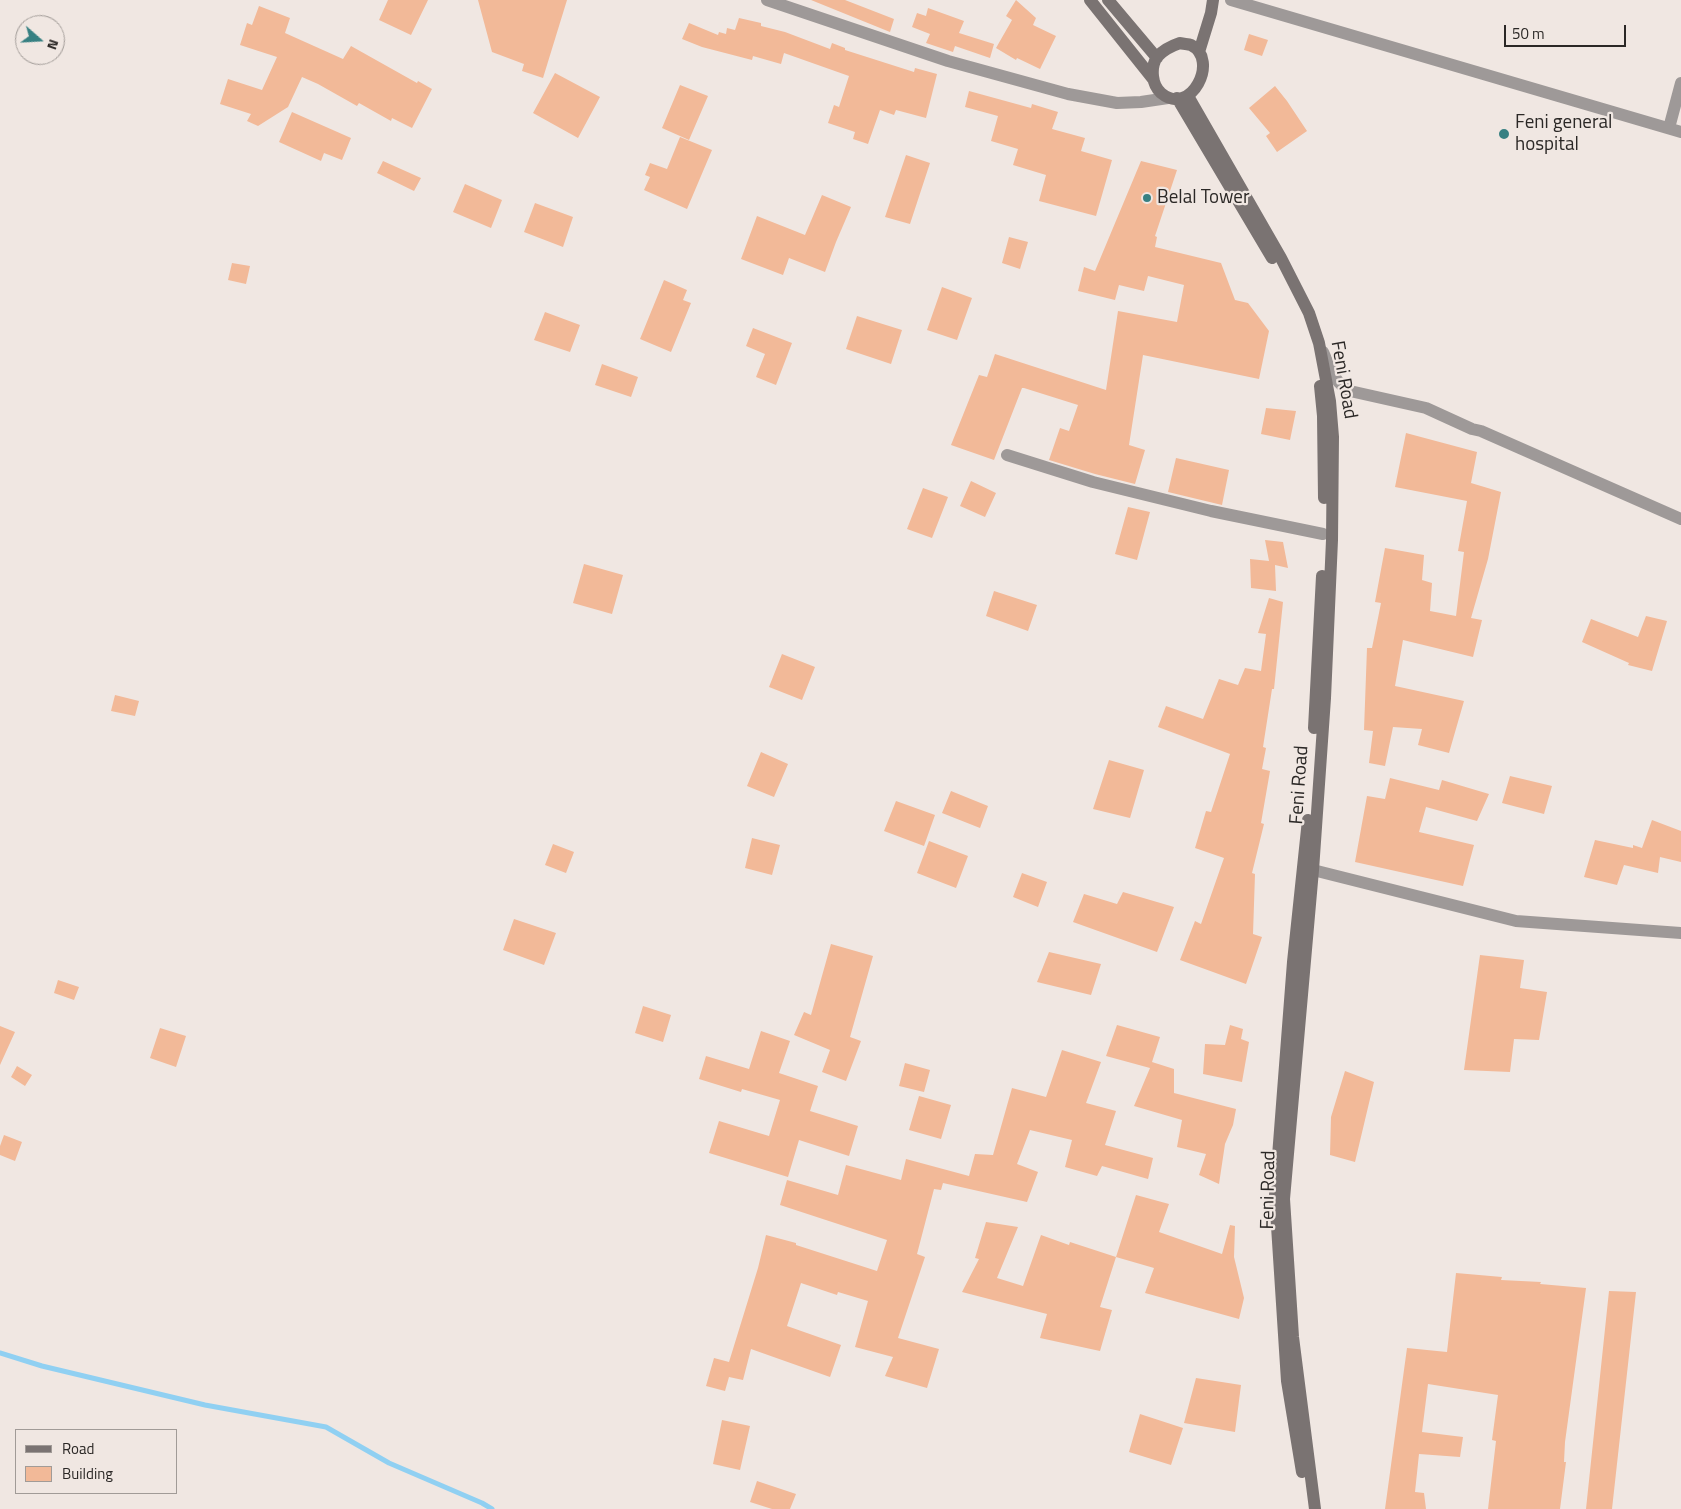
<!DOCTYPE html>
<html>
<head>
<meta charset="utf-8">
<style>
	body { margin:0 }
	#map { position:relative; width:1681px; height:1509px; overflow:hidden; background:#f0e7e2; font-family:"Titillium Web",sans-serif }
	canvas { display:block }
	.legend { position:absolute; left:15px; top:1429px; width:162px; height:65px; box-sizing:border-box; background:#f0e7e2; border:1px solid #a19b97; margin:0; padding:6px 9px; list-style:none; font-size:15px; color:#2b2826 }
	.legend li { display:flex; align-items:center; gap:10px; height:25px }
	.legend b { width:25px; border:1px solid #a19b97 }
	.north { position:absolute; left:15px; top:15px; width:50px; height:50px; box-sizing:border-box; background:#f0e7e2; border:1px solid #a19b97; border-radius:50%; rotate:109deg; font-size:14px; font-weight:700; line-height:20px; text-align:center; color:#2b2826 }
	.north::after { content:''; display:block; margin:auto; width:18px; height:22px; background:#378082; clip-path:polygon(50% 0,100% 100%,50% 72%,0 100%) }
	.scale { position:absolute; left:1504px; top:25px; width:122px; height:22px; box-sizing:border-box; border:2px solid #2b2826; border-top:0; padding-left:6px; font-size:15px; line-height:18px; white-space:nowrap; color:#2b2826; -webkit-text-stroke:4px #f0e7e2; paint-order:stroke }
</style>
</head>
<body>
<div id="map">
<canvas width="1681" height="1509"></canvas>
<ul class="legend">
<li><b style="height:6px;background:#7a7372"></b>Road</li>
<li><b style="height:14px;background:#f2b998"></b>Building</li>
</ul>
<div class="north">N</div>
<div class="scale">50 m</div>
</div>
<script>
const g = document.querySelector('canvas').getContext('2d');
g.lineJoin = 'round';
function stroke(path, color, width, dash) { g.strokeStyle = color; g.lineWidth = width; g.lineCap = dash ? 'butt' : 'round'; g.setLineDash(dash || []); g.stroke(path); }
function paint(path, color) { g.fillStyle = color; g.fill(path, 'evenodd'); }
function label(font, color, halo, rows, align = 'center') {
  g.font = font + ' "Titillium Web",sans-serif'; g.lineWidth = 4.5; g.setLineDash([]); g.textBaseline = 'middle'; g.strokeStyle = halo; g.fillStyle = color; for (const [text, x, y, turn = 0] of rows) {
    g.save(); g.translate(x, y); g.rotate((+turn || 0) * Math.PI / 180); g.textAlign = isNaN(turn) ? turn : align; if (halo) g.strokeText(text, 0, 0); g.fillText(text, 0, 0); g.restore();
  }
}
const stream = new Path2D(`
	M0,1353L42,1366L205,1405L326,1427L389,1463L482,1503L492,1509`);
const building = new Path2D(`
	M388,0H428L411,35L379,20Z
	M478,0H567L543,78L522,71L524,64L492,52Z
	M811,0H845L894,19L890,32Z
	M1016,0L1036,18L1033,25L1056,36L1040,69L1017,58L1016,60L996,48L1012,20L1006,16Z
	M259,6L290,18L285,33L343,59L351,46L417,83L418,81L432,89L412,128L392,118L391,121L359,103L357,106L318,84L302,77L288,107L258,126L247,121L251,114L220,104L228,79L262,90L277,57L240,45L247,23L252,25Z
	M928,8L964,21L959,33L994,44L990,58L955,46L953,52L926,43L930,34L912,27L917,13L926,16Z
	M739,18L761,23V26L785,32L830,49L832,43L845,48V50L914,72L915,68L937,74L926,118L896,110L894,115L880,110L868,144L853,139L855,132L828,123L834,105L839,107L849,76L784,53L781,64L753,56L752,60L702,47L682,39L689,23L718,35L719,32L726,34L727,28L735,30Z
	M1249,34L1268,40L1262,56L1244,50Z
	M555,73L600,97L578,138L533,113Z
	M680,85L708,96L689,140L662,128Z
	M1275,86L1287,101L1307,131L1277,152L1266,136L1270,133L1249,108Z
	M969,91L1031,108L1032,104L1058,112L1052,129L1085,138L1081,151L1112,160L1096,216L1039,201L1046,175L1013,165L1018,149L991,141L998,116L965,107Z
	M292,112L351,138L342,160L324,153L321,161L279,142Z
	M680,137L712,150L687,209L644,190L650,177L645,175L650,163L667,169Z
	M906,155L930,163L910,224L885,217Z
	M383,161L421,178L414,191L377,173Z
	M1141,161L1177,170L1155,236L1157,237L1155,247L1221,263L1235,300L1248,303L1269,331L1259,379L1143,355L1129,445L1145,450L1135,484L1095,474L1049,460L1060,428L1069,431L1078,405L1024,388H1022L994,460L951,445L979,375L987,377L995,354L1106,390L1118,311L1177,322L1184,285L1148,276L1144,291L1119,285L1115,300L1078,291L1084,267L1095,271Z
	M465,184L502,200L491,228L453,212Z
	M822,195L851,207L836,242L825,272L789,258L783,275L741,259L757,216L805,235Z
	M535,203L573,217L563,247L524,232Z
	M1009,237L1028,242L1020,269L1002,263Z
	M232,263L250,266L246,284L228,280Z
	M664,280L687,290L683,300L691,303L671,352L640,339Z
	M942,287L972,298L957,340L927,330Z
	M545,312L580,325L570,352L534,340Z
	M857,316L902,330L891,364L846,349Z
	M753,328L792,343L776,385L756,377L765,354L746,346Z
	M602,364L638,377L631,397L595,385Z
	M1266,408L1296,411L1290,440L1261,434Z
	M1406,433L1477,452L1471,483L1501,492L1488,559L1471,618L1482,620L1473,657L1403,640L1395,686L1464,701L1449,753L1418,745L1422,729L1393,727L1385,766L1369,763L1373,731L1364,730L1367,648H1372L1381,603L1375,602L1385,548L1424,555L1422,580L1432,583L1430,611L1456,616L1464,552L1458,551L1467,501L1395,487Z
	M1176,458L1229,470L1222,505L1168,492Z
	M971,481L996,493L985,517L960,506Z
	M923,488L948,497L932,538L907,529Z
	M1128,507L1150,512L1137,560L1115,554Z
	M1265,540L1283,542L1288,568L1275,565L1276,591L1251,588L1250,559L1269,561Z
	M584,564L623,575L612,614L573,603Z
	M994,591L1037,605L1028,631L986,616Z
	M1269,598L1283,602L1274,689H1272L1263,747L1266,748L1262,769L1270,771L1261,823L1264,824L1252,873L1255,874L1253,934L1262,937L1246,984L1180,960L1195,921L1201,924L1224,858L1195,848L1206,811L1211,812L1230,754L1158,727L1166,706L1203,719L1219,679L1238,685L1245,668L1261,671L1266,634L1258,633Z
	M1646,616L1667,621L1652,671L1628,665L1629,663L1582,642L1591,619L1638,637Z
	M782,654L815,667L802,700L769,687Z
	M115,695L139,701L135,716L111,711Z
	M761,752L788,764L774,797L747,786Z
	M1109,760L1144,770L1130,818L1093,809Z
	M1510,776L1552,786L1544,814L1502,803Z
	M1390,778L1439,790L1442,780L1489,794L1477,821L1426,807L1419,832L1474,845L1463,886L1355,862L1367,796L1385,799Z
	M951,791L988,806L980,828L942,813Z
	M896,801L935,815L924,846L884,831Z
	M1652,820L1681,831V862L1660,857L1658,873L1624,865L1617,885L1584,877L1595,840L1633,848V845L1642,848Z
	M752,838L780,845L772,875L745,868Z
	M929,841L968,856L956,888L917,873Z
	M553,844L574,852L566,873L545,865Z
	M1022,873L1047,882L1038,907L1013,897Z
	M1123,892L1174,907L1157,952L1073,922L1084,894L1117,904Z
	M514,919L556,933L544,965L503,950Z
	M831,944L873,956L850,1037L861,1041L846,1081L822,1072L830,1050L794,1035L804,1012L811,1015Z
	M1049,952L1101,964L1091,995L1037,982Z
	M1480,955L1524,960L1520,988L1547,992L1539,1040L1514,1039L1510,1072L1464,1070Z
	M58,980L79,987L74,1000L54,993Z
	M643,1006L671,1015L663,1042L635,1033Z
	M1117,1025L1160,1037L1152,1062L1174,1069V1093L1236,1109L1233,1125L1225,1144L1219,1184L1199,1175L1206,1154L1177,1147L1182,1120L1134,1106L1150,1068L1106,1056Z
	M1230,1025L1243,1029L1241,1039L1249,1042L1242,1082L1203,1074L1205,1044L1225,1045Z
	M0,1026L15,1032L0,1065Z
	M160,1028L186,1036L176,1067L150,1058Z
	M761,1031L790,1041L779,1073L818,1086L810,1111L858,1126L849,1156L799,1140L788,1177L709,1153L719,1121L769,1136L780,1100L742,1089L741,1092L699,1079L706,1056L749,1069Z
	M1062,1050L1101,1062L1086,1103L1116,1111L1105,1145L1153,1158L1148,1179L1102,1166L1097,1176L1065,1167L1072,1140L1030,1130L1017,1164L1038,1172L1027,1202L943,1183L941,1190L934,1189L917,1254L925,1257L898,1338L939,1349L927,1388L885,1376L893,1357L855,1347L868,1301L838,1292L837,1295L801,1283L787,1326L841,1345L830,1377L751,1349L743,1380L729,1377L725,1391L706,1386L714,1358L729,1362L758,1268L766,1235L796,1243V1245L877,1271L887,1240L780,1205L787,1180L838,1195L846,1165L901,1180L906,1159L969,1176L975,1154L993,1155L1012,1088L1046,1097Z
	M905,1063L930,1070L924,1092L899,1086Z
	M17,1066L32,1075L25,1086L11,1077Z
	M1345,1071L1374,1082L1355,1162L1330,1155L1331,1117Z
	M919,1096L951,1105L941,1139L909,1130Z
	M4,1135L22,1142L15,1161L0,1155V1146Z
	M1136,1195L1169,1204L1159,1232L1222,1254L1230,1225L1235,1226L1234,1257L1244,1298L1239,1319L1145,1293L1154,1268L1116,1257Z
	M986,1222L1018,1227L997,1278L1023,1286L1041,1235L1069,1245L1070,1242L1116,1257L1100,1307L1112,1310L1100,1351L1040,1338L1047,1314L962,1292L979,1259L975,1258Z
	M1456,1273L1502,1277L1501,1280L1541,1282L1540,1284L1586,1288L1565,1442L1564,1462H1566L1560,1509H1488L1496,1441L1492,1440L1498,1395L1428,1384L1422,1432L1463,1437L1460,1457L1419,1454L1415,1492L1424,1493L1426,1509H1385L1407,1348L1447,1352Z
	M1609,1291L1636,1292L1612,1509H1586Z
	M1196,1378L1241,1385L1235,1432L1184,1423Z
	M1140,1414L1183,1428L1171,1465L1129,1452Z
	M722,1420L750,1426L740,1470L713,1464Z
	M757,1481L796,1494L790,1509H772L750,1502Z`);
const street = new Path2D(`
	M767,0L948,61L1068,94L1117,103L1141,102L1168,98
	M1231,0L1681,132
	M1669,128L1681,83
	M1323,352C1330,367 1334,383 1350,391L1426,408L1472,429L1481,431L1681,519
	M1007,455L1093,482L1211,511L1323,534
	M1313,870L1516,921L1681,933`);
const secondary = new Path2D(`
	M1090,0L1153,79
	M1108,0L1157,58
	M1180,43C1183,44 1188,44 1191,45C1220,59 1191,118 1161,93C1152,85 1150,68 1157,57C1163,50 1171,46 1180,43Z
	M1199,52L1211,13L1213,0
	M1188,96L1281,258L1309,313L1319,343L1330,401L1333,437L1332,540L1325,698L1313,870L1284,1199L1293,1337L1315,1509
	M1177,98L1272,258
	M1320,386L1323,416L1324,498
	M1314,728L1322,576
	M1302,1472L1287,1381L1275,1195L1293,962L1308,820`);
const markers = [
	[1504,134,6,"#378082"],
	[1147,198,5,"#378082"]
];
const poiNames = [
	["Feni general",1515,123],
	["hospital",1515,145],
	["Belal Tower",1157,198]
];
const streetNames = [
	["Feni Road",1343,380,80],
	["Feni Road",1300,785,-86],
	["Feni Road",1269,1190,-89]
];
stroke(stream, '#90d0f2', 5);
paint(building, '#f2b998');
stroke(street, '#9e9998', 12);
stroke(secondary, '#7a7372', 12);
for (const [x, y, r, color] of markers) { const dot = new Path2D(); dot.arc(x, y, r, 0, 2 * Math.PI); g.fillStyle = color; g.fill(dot); stroke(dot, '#f0e7e2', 2); }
label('19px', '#2b2826', '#f0e7e2', poiNames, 'left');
label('19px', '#2b2826', '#f0e7e2', streetNames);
</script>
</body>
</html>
